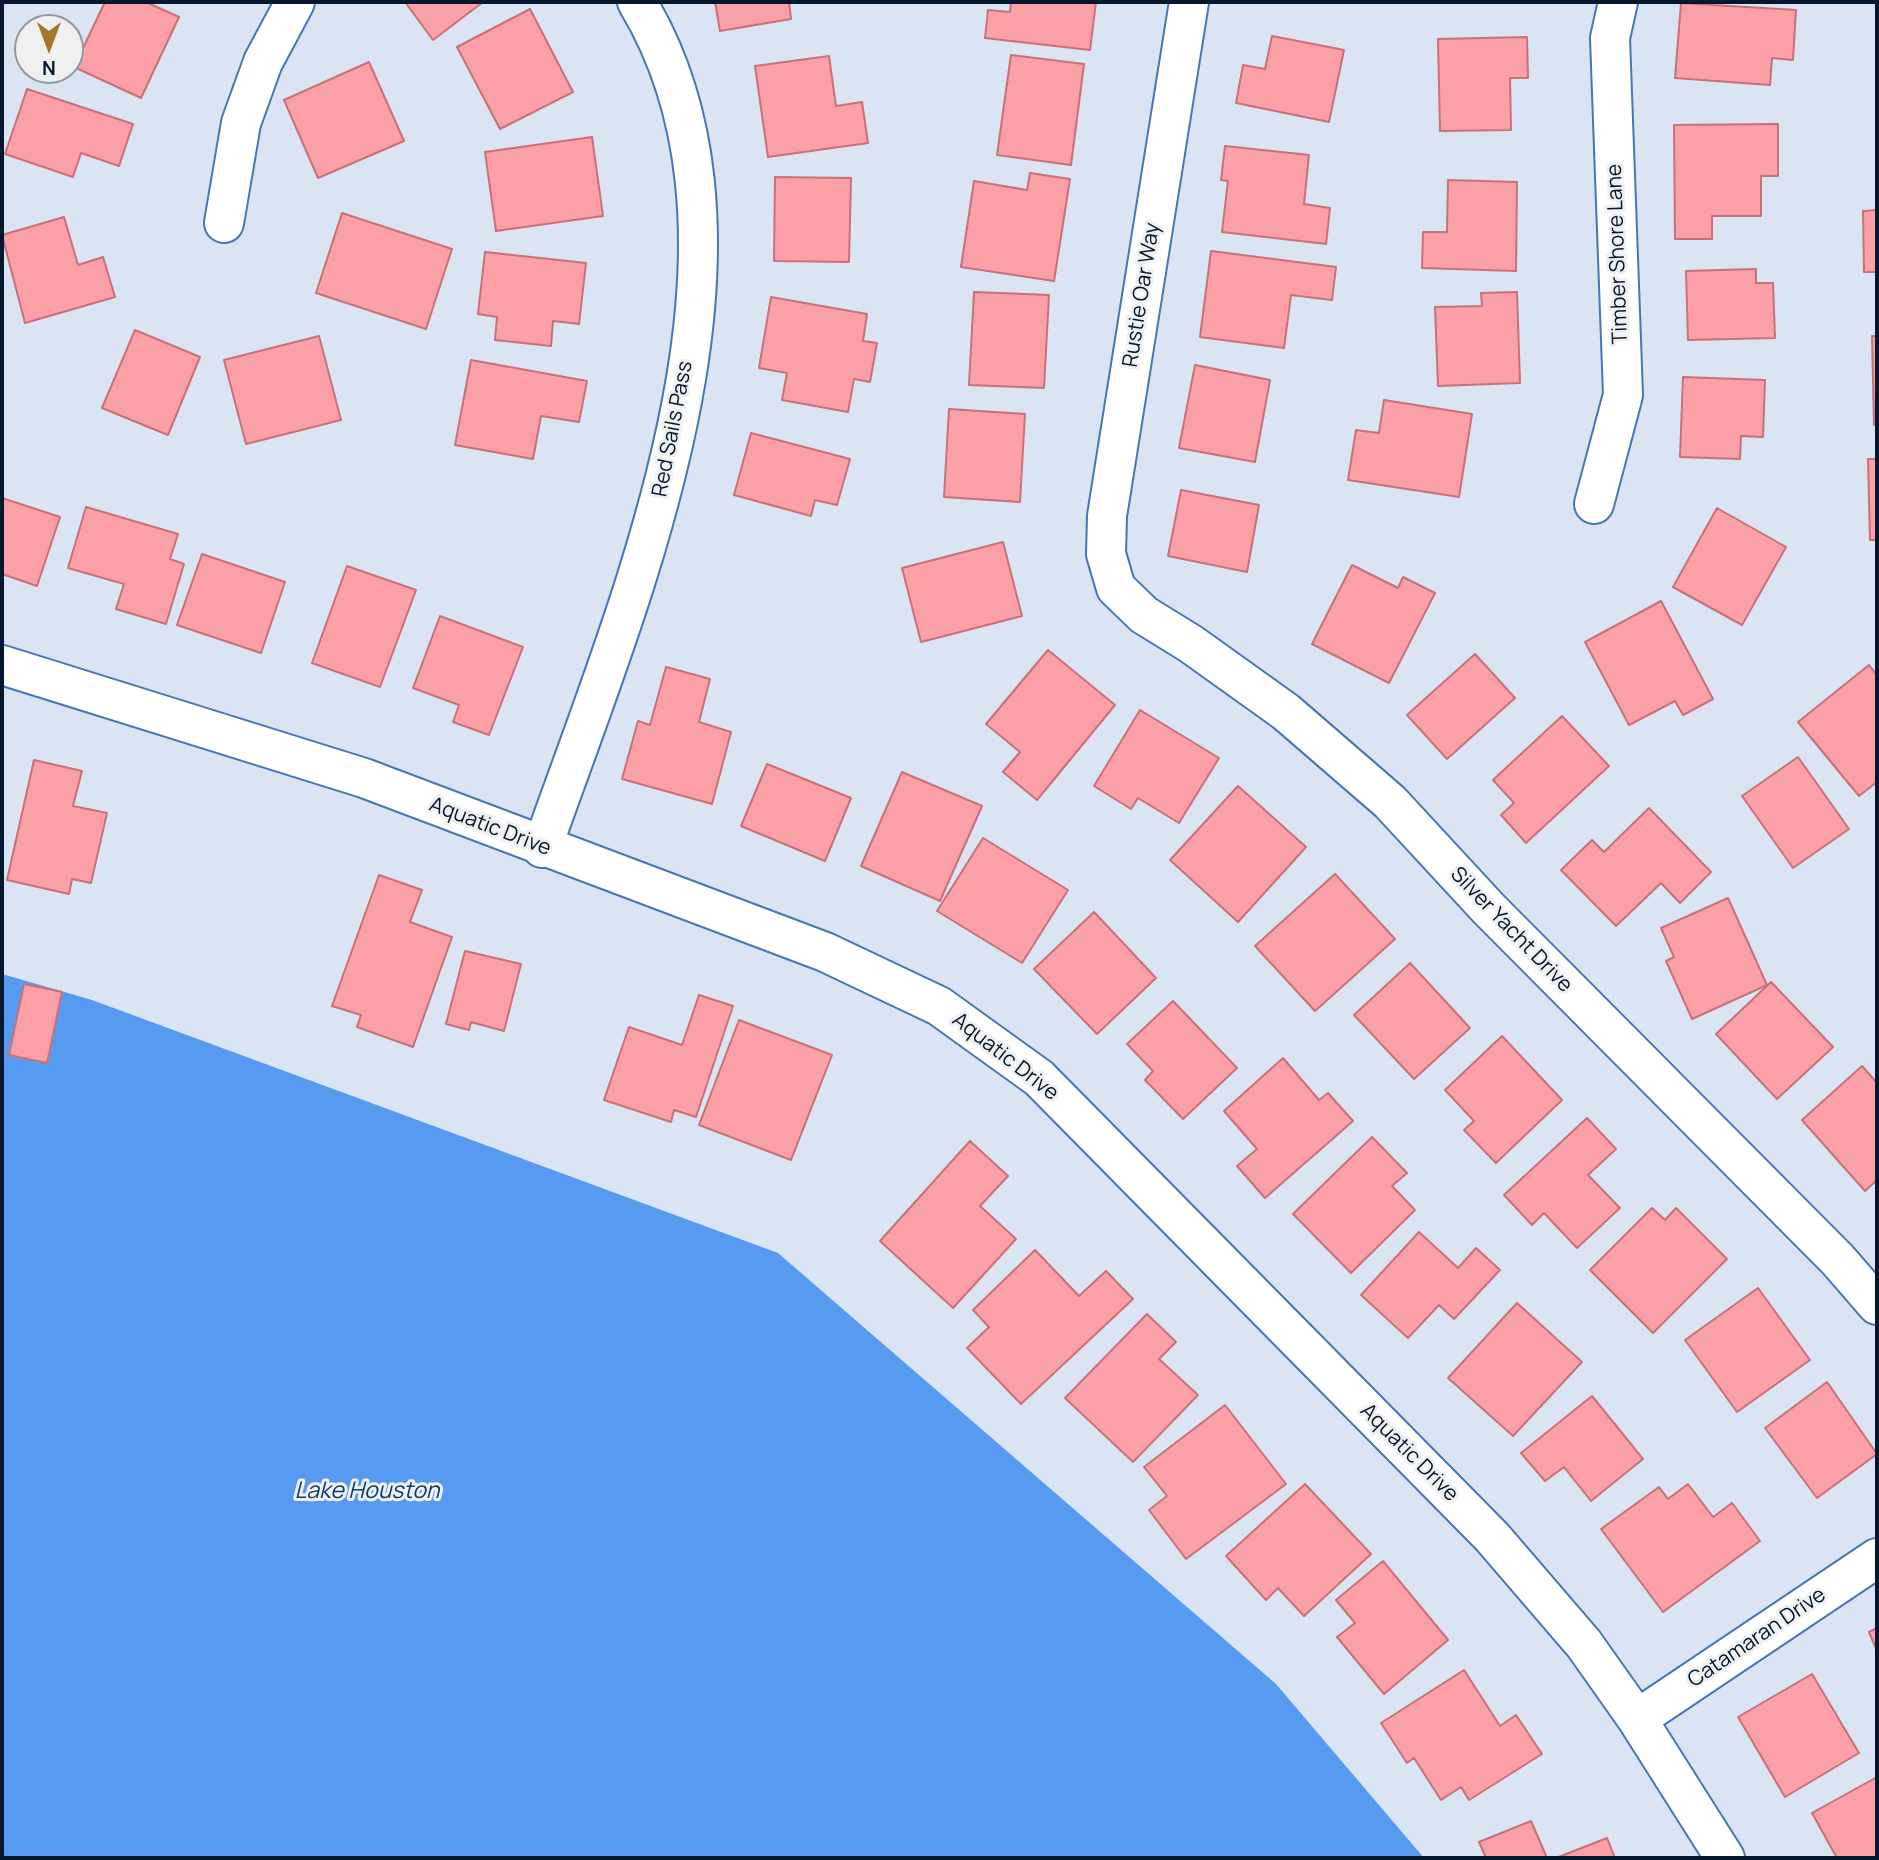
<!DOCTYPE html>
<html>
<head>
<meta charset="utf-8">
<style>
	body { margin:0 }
	#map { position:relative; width:1879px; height:1860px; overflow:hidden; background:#dae4f2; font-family:Manrope,sans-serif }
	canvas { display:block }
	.frame { position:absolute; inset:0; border:4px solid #04172f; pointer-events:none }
	.north { position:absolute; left:14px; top:14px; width:70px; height:70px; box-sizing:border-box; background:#f0f0f0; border:2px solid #9299a3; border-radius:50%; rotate:180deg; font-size:19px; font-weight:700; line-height:28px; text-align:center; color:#04172f }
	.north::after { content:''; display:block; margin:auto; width:24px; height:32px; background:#a57529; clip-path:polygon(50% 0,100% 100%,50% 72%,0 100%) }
</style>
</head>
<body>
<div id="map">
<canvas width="1879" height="1860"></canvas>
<div class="frame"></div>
<div class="north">N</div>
</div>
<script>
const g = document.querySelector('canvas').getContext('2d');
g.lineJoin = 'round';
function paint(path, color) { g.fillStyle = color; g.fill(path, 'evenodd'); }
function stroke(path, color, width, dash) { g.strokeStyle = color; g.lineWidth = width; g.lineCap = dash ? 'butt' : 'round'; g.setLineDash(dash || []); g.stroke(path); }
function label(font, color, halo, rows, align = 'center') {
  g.font = font + ' Manrope,sans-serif'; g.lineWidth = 6; g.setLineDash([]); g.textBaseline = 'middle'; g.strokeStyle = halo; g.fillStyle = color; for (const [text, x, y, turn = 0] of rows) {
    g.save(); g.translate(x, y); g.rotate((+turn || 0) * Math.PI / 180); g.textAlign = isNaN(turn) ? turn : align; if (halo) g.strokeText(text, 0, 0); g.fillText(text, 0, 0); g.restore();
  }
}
const water = new Path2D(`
	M2,974L92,1000L778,1253L1276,1684L1424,1858H2Z`);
const building = new Path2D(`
	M105,2H146L179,17L141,98L74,67Z
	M405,2H483L433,40Z
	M715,2H789L791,19L720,31Z
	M1011,2H1096L1090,50L985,38L988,10L1010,12Z
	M1681,3L1796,10L1793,60L1772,58L1770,85L1675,78Z
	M530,9L573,92L500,129L457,47Z
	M1272,36L1344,50L1329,122L1236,103L1243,65L1265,69Z
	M1527,37L1528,78H1510L1511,130L1440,131L1438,39Z
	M1011,55L1084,64L1071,165L997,155Z
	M829,56L836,106L862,102L868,143L768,157L755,66Z
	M369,62L404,141L318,178L284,100Z
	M27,89L133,124L119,166L81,153L73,177L5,154Z
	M1778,124V176H1761V216H1712V239H1675L1674,125Z
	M592,137L603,216L496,231L485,152Z
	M1225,146L1309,155L1304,204L1330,208L1326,244L1222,232L1228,181L1221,180Z
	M1030,173L1070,179L1054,281L961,267L974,181L1027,190Z
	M775,177L851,178L849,262L774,261Z
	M1448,180L1517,182L1516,271L1422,268L1423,232H1447Z
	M1877,210V272H1864L1863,211Z
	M342,213L452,249L426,329L316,293Z
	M64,217L78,265L103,257L115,297L25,323L2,235Z
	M1211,251L1336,267L1332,300L1291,295L1284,348L1200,337Z
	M485,252L586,263L579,324L553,321L551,346L495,340L497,317L478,314Z
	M1756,269V283H1773L1775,338L1688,340L1686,271Z
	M974,292L1049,295L1044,388L969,385Z
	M1517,292L1520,383L1438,386L1435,307L1482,306L1481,293Z
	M771,297L867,314L863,341L877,343L870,382L854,379L848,412L782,400L787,373L759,368Z
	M135,330L200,357L168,435L102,408Z
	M319,336L341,420L246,444L224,360Z
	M1872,336H1877V425H1874Z
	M471,360L587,381L579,422L541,416L533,459L455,445Z
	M1195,365L1270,380L1255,462L1179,448Z
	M1683,377L1765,380L1763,437L1741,436L1740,459L1680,457Z
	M1384,400L1472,414L1459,497L1348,480L1356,430L1379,433Z
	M949,409L1025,414L1020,502L944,497Z
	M751,433L850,459L837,505L815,500L811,516L734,495Z
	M1868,459H1877V540H1870Z
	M1181,490L1259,505L1247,572L1168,556Z
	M2,498L60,517L37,586L2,574Z
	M86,507L178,534L170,559L184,564L166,624L116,609L124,584L68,568Z
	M1717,508L1786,547L1742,625L1673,587Z
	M1003,542L1022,616L921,642L902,568Z
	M202,554L285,582L261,653L177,625Z
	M1352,565L1398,588L1403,577L1435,593L1389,683L1312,644Z
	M347,566L416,590L380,687L312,663Z
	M1661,601L1713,699L1683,715L1675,701L1629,725L1585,642Z
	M440,616L523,647L489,735L453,722L459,705L413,688Z
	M1048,650L1115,705L1037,800L1003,772L1020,752L986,724Z
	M1475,654L1515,698L1447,759L1407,715Z
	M1869,665L1877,675V782L1859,796L1798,722Z
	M666,667L710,679L699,722L731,732L712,804L622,779L638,721L650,725Z
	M1140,710L1219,758L1179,823L1138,798L1131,809L1094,786Z
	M1562,716L1609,766L1526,843L1501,815L1514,803L1493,780Z
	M1798,757L1849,829L1793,868L1742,796Z
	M34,760L82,771L73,806L107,813L91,883L72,879L69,894L7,880Z
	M767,764L851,798L825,861L741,826Z
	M902,772L982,806L940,901L861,866Z
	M1238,786L1306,847L1238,922L1170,860Z
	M1649,808L1711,872L1680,903L1661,883L1616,926L1561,870L1592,840L1604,852Z
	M983,838L1068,890L1022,963L937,911Z
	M1335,874L1395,939L1315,1011L1255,946Z
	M379,875L422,890L410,922L452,937L413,1047L357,1027L361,1015L332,1006Z
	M1728,898L1767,985L1692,1019L1666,961L1674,957L1661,928Z
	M1094,912L1156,978L1097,1034L1034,969Z
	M465,951L521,964L504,1031L471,1022L469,1030L446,1024Z
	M1410,963L1470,1028L1414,1079L1354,1015Z
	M1771,982L1833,1047L1777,1099L1716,1034Z
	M24,984L62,992L47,1063L9,1055Z
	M699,995L733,1006L696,1117L674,1110L671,1122L604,1100L629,1027L682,1045Z
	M1173,1001L1237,1068L1183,1119L1145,1080L1153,1071L1127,1044Z
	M739,1020L832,1055L791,1160L699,1125Z
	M1502,1036L1562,1100L1496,1163L1464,1130L1474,1121L1445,1090Z
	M1283,1058L1319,1100L1328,1093L1353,1121L1265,1198L1237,1166L1257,1149L1224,1111Z
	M1862,1066L1877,1083V1180L1865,1191L1802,1120Z
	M1587,1118L1616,1149L1588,1175L1620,1208L1577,1248L1544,1213L1532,1225L1504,1195Z
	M1372,1137L1407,1173L1392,1186L1415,1210L1351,1273L1293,1214Z
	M970,1141L1008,1176L980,1206L1016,1239L953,1308L880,1241Z
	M1652,1208L1665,1220L1676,1208L1727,1259L1653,1333L1590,1270Z
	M1419,1232L1458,1268L1476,1248L1500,1270L1454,1319L1439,1305L1408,1338L1361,1295Z
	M1035,1250L1079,1296L1106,1271L1133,1299L1021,1404L967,1348L989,1327L973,1310Z
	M1758,1288L1810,1360L1737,1412L1685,1340Z
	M1517,1303L1582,1362L1513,1436L1448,1378Z
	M1147,1314L1176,1342L1159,1359L1198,1395L1133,1462L1065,1398Z
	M1827,1382L1877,1454L1817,1498L1765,1428Z
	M1592,1396L1643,1459L1591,1501L1564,1467L1545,1481L1521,1453Z
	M1225,1405L1286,1484L1186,1559L1149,1510L1167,1496L1144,1467Z
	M1305,1484L1371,1554L1304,1616L1278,1588L1266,1600L1226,1556Z
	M1688,1484L1713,1517L1732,1503L1760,1541L1663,1612L1601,1529L1659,1487L1668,1499Z
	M1383,1561L1448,1640L1384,1694L1337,1637L1355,1623L1336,1600Z
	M1877,1628V1651L1869,1632Z
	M1464,1670L1500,1726L1516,1715L1542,1754L1469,1800L1461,1787L1441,1800L1414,1758L1407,1763L1381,1723Z
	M1812,1674L1859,1753L1785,1797L1738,1717Z
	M1877,1777V1858H1837L1812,1813Z
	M1531,1821L1547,1858H1486L1479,1842Z
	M1607,1838L1615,1858H1556Z`);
const minor = new Path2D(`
	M1189,2L1107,516L1106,554L1116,588L1144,615L1191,644L1286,712L1390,802L1488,908L1838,1260L1877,1305
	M224,223L241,123L263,62L295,2
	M1594,504L1623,395L1610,38L1618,2
	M2,665L364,778L825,952L939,1006L1039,1078L1492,1537L1584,1644L1637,1719L1725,1858
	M542,848C628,603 785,247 637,2
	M1637,1719L1877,1558`);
const streetNames = [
	["Timber Shore Lane",1618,254,-92],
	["Rustie Oar Way",1142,295,-81],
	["Red Sails Pass",673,429,-79],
	["Aquatic Drive",490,827,21],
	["Silver Yacht Drive",1511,930,46],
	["Aquatic Drive",1005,1057,38],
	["Aquatic Drive",1409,1453,45],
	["Catamaran Drive",1757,1638,-34]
];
const waterNames = [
	["Lake Houston",367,1492]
];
paint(water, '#569bf0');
paint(building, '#fca0a7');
stroke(building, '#c87179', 2);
stroke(minor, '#4677b4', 42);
stroke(minor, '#fff', 38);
label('21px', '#04172f', '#f0f0f0', streetNames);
label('italic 23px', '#0d3d72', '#f0f0f0', waterNames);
</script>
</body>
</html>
